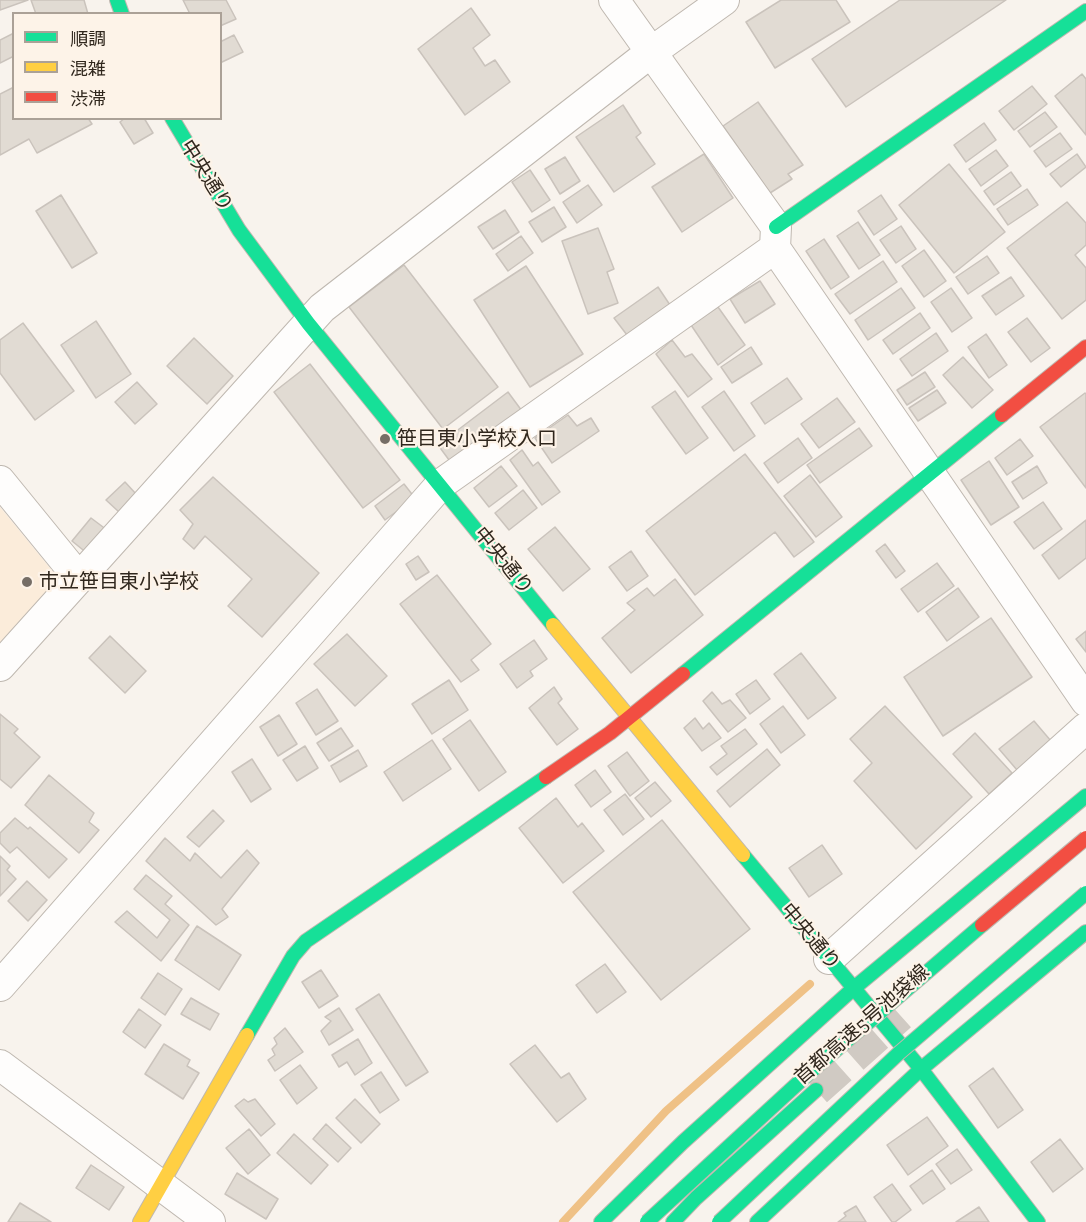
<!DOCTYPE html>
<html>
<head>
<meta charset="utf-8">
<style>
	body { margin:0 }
	#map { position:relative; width:1086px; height:1222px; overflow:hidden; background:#f8f3ed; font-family:"Zilla Slab","Noto Sans JP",serif }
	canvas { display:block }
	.legend { position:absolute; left:12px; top:12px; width:210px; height:108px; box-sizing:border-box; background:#fdf3e8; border:2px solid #aba197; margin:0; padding:8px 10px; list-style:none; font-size:18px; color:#30271d }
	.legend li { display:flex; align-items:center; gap:12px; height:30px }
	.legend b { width:30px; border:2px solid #aba197 }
</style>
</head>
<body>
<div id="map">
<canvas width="1086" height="1222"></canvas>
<ul class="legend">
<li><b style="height:8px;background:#16e098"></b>順調</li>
<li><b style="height:8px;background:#ffcf43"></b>混雑</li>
<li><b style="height:8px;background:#f24e42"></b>渋滞</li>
</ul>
</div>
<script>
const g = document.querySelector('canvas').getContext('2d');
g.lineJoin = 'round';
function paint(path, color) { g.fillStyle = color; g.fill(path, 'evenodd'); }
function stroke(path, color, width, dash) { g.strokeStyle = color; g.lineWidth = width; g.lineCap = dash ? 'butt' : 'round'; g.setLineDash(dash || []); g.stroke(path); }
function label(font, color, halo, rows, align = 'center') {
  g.font = font + ' "Zilla Slab","Noto Sans JP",serif'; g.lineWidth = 4.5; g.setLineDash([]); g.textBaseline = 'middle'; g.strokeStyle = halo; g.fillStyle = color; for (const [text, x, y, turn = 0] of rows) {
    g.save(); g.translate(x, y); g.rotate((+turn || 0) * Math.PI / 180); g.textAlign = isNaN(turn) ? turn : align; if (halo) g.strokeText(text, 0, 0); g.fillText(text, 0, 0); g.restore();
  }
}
const built = new Path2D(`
	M0,507L54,573L53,591L0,649Z`);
const stream = new Path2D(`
	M563,1222L666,1111L810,984`);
const building = new Path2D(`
	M0,0H28L0,10Z
	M31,0H84L88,14H36Z
	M183,0H226L236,19L220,26V14H190Z
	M781,0H836L850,22L775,68L746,22Z
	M900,0H1006L846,107L812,59Z
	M471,8L490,35L473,48L485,66L495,60L510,82L465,115L418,49Z
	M14,33V56L0,63V40Z
	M234,35L243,52L220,63V42Z
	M1082,74L1086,79V135L1055,96Z
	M1032,86L1047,104L1014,130L999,111Z
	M14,87V118H88L92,124L37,153L29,139L0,155V94Z
	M758,102L803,165L788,174L792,179L770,193L723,126Z
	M623,105L641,133L636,137L655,164L614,192L576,137Z
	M1045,112L1057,127L1030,147L1018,131Z
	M125,118H144L153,133L134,144L120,122Z
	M984,123L996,140L966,162L954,145Z
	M1060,133L1072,149L1046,167L1034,151Z
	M996,150L1008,166L981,186L969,169Z
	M704,154L733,198L682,232L652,187Z
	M1077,154L1086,167L1061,187L1050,174Z
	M565,157L580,181L560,194L545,169Z
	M949,164L1005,232L954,273L899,205Z
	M530,170L550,200L532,212L512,182Z
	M1011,172L1021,186L994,205L984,191Z
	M588,185L602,205L577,223L563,202Z
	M1027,189L1038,205L1008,225L997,209Z
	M61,195L97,253L72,268L36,211Z
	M881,195L897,219L874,235L858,211Z
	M1067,202L1086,223V245L1075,255L1086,268V300L1062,319L1007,248Z
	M554,207L566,227L542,242L529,222Z
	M505,210L519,232L493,249L478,227Z
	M858,222L880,255L859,269L837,236Z
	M901,226L916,249L896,263L880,240Z
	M598,228L614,269L607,272L618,303L588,314L562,241Z
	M521,236L533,253L508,271L496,254Z
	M824,239L849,277L831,289L806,251Z
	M924,250L946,281L924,297L902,266Z
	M987,256L999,273L968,294L956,277Z
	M883,261L897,282L850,314L835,294Z
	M404,265L498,387L443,429L349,307Z
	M526,266L583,354L530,387L474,300Z
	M1011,277L1024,296L996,315L982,296Z
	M760,281L775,304L745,323L730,299Z
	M658,287L670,305L627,335L614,318Z
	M901,288L915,308L868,340L855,320Z
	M951,288L972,318L952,332L931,302Z
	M718,307L745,345L718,365L691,325Z
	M920,313L930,328L893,354L883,340Z
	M1027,318L1050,348L1031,362L1008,332Z
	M96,321L131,374L96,398L61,345Z
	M23,323L74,391L35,420L0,373V340Z
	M936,333L948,351L912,376L900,359Z
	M986,334L1007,365L989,378L968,347Z
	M194,338L233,376L207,404L167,366Z
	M672,340L685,357L692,354L712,379L688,397L656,354Z
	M751,347L762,364L732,383L721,367Z
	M963,357L993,390L972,408L943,375Z
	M310,364L400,480L363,508L274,392Z
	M925,372L935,387L907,405L897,390Z
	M787,378L802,399L765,424L751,403Z
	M137,382L157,404L135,424L115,402Z
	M937,390L946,403L918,421L909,408Z
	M675,391L708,438L686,454L652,407Z
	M724,391L755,436L734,451L702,407Z
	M508,392L522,411L452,464L438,445Z
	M1085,393L1086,394V488L1040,427Z
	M837,398L855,422L819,448L801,424Z
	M568,415L577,426L591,418L599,431L552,463L535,438Z
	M859,428L872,446L820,483L807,465Z
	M798,438L812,458L778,483L764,463Z
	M1020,439L1033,456L1007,475L995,458Z
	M522,450L533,466L538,462L560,492L542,505L510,460Z
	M745,454L814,542L794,557L775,532L695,595L646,531Z
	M989,461L1019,507L991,525L961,480Z
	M501,466L517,486L489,507L474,488Z
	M1037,466L1047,483L1023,499L1012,482Z
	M810,475L842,517L816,537L784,496Z
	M213,477L319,573L262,637L228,606L252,579L205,536L194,549L183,539L193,524L180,510Z
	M125,482L137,495L119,512L106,500Z
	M404,484L415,498L385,520L375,506Z
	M523,490L537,508L509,530L495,513Z
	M1043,502L1062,529L1034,549L1014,522Z
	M91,518L107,530L88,554L72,541Z
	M1086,520V558L1059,579L1042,555Z
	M555,527L590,569L563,591L528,549Z
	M885,544L905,571L896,578L876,551Z
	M631,551L648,576L627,591L609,567Z
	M418,556L429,572L416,580L406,564Z
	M937,563L954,586L918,612L901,589Z
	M437,575L491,644L471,660L479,670L461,682L400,604Z
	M675,579L703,615L631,673L602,638L635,610L627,603L647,588L654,596Z
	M958,588L979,617L947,641L926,612Z
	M991,618L1032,677L943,736L904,677Z
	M1086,631V652L1076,639Z
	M347,634L387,676L355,706L314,664Z
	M110,636L146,671L125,693L89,658Z
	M534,640L547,659L530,671L533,676L517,688L500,664Z
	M801,653L836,698L808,719L774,674Z
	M449,680L468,710L432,734L412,704Z
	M756,680L770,699L750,714L736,694Z
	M554,687L562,699L558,703L578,729L557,745L529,708Z
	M317,689L338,721L316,735L296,703Z
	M712,692L722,704L730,700L746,718L728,732L703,701Z
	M783,706L805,735L781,753L760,724Z
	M885,706L972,797L916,849L854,781L872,763L850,739Z
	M0,714L18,729L14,733L40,757L11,788L0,779Z
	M279,715L297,744L278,756L260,727Z
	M695,718L703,729L709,723L721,738L702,751L684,728Z
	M470,720L506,772L479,791L443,739Z
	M1034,721L1051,741L1017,770L999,749Z
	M341,728L353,746L329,761L317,743Z
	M745,729L757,744L717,775L710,767L727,754L721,746Z
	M975,733L1012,773L989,794L953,754Z
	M432,740L451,769L403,801L384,772Z
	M305,746L318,768L297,781L283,760Z
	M767,749L780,765L730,807L717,791Z
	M358,750L367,766L340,782L331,766Z
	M627,752L649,781L630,796L608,766Z
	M252,759L271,789L251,802L232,772Z
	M595,770L611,792L591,807L575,785Z
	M49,775L94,813L89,822L99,830L79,853L25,805Z
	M655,782L671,801L651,817L635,798Z
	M625,794L644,819L623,835L604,810Z
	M556,798L578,827L582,823L604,851L563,883L519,828Z
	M213,810L224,821L199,847L187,837Z
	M15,818L28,829L30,827L67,859L49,878L17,847L10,853L0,843V833Z
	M662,820L750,929L661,1000L573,892Z
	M165,838L190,861L195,853L221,878L247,850L259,863L222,909L228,917L216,925L146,861Z
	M822,845L842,874L809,897L789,868Z
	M0,856L10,866L7,870L16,879L0,896Z
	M146,875L172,896L165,904L189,925L161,961L115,922L127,911L157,938L170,920L134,889Z
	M27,881L47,900L28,921L8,901Z
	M197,926L241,955L219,990L175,960Z
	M605,964L626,992L597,1013L576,985Z
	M321,970L338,996L319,1008L302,982Z
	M158,973L182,989L165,1015L141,998Z
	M379,994L428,1072L406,1086L356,1009Z
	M191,998L219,1014L210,1030L181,1014Z
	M339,1008L353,1030L329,1045L321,1031L331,1021L325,1017Z
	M139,1009L161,1025L145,1048L123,1032Z
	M285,1028L303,1052L275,1071L268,1060L275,1055L272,1049L277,1044L274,1038Z
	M358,1039L372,1063L355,1075L347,1062L339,1067L332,1055Z
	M164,1044L190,1060L187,1066L199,1073L183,1099L145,1074Z
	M535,1045L561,1078L569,1073L586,1099L557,1122L510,1064Z
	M300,1065L317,1088L297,1104L280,1080Z
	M993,1068L1023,1110L998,1128L969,1086Z
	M381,1072L399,1100L380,1113L361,1085Z
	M244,1099L248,1102L255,1099L275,1124L261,1136L235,1106Z
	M355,1099L380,1124L361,1143L336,1118Z
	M927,1117L948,1146L908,1175L887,1145Z
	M326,1124L351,1148L338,1162L313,1139Z
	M249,1129L270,1155L248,1174L226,1148Z
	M294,1134L328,1165L311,1184L277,1153Z
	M1060,1139L1083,1169L1053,1192L1031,1162Z
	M957,1149L972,1170L951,1184L936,1164Z
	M91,1165L124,1187L109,1210L76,1188Z
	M932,1170L945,1189L923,1204L910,1186Z
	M237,1173L278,1199L266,1219L225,1194Z
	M892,1184L911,1210L895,1222H892L874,1197Z
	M20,1203L51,1222H8Z
	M856,1206L866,1222H838L846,1216L844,1213Z
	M979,1207L989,1222H956Z`);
const highwayTunnel = new Path2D(`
	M816,1090L900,1015`);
const street = new Path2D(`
	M614,0L776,227L775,248L1086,701
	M0,481L79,578
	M0,666L322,308L650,53L724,0
	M829,959L1086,728
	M0,986L441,484L775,248
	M0,1065L210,1222`);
const fast = new Path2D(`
	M117,0L122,14
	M172,118L239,230L308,323L553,625
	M776,227L1086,11
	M683,674L1002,415
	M743,855L921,1069L1038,1222
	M247,1035L293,956L306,941L546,777
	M601,1222L683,1142L854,988L1086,796
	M673,1222L696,1198L816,1090
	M757,1222L921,1069L1086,932`);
const slow = new Path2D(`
	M553,625L743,855
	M140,1222L247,1035`);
const jam = new Path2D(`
	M1002,415L1086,347
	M546,777L610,733L683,674`);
const fastBridge = new Path2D(`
	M647,1222L808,1074L982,925
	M719,1222L899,1053L1086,893`);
const jamBridge = new Path2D(`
	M982,925L1086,838`);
const markers = [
	[385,439,6,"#766e66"],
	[27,582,6,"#766e66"]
];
const streetNames = [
	["中央通り",206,176,58],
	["中央通り",503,561,51],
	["中央通り",810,937,50],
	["首都高速5号池袋線",862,1025,-41]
];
const poiNames = [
	["笹目東小学校入口",397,439],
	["市立笹目東小学校",39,582]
];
paint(built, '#fbecda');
stroke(stream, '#efc186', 8);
paint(building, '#e1dbd3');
stroke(building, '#cac3bc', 1.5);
stroke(highwayTunnel, '#d0cac3', 33, [33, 16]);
stroke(street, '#bfb8b0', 32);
stroke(fast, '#bfb8b0', 16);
stroke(slow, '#bfb8b0', 16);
stroke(jam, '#bfb8b0', 16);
stroke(street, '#fefdfc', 30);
stroke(fast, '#16e098', 14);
stroke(slow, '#ffcf43', 14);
stroke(jam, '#f24e42', 14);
stroke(fastBridge, '#bfb8b0', 16, []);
stroke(jamBridge, '#bfb8b0', 16, []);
stroke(fastBridge, '#16e098', 14);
stroke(jamBridge, '#f24e42', 14);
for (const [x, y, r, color] of markers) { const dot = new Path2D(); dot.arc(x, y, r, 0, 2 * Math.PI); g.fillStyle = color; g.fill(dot); stroke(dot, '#fdf3e8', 2); }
label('20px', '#30271d', '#fdf3e8', streetNames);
label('20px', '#30271d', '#fdf3e8', poiNames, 'left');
</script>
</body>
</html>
